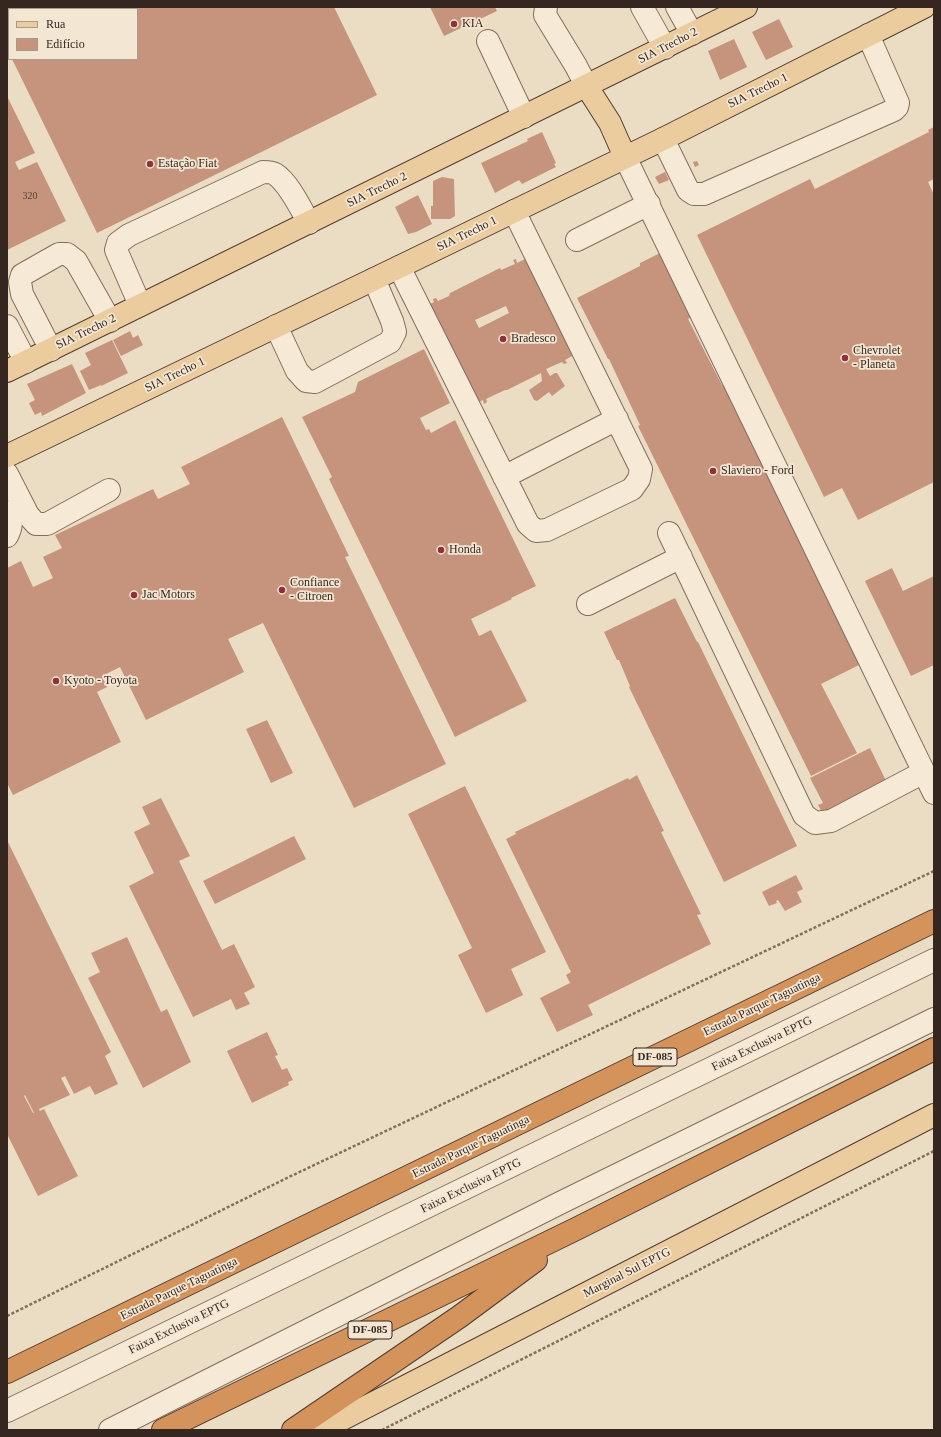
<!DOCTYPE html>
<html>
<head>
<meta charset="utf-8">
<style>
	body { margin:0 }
	#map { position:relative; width:941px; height:1437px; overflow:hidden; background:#ebdcc4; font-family:Georgia,serif }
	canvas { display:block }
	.frame { position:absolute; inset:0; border:8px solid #35271f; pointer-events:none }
	.legend { position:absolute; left:8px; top:8px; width:130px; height:52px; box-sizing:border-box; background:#f3e7d3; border:1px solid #a79a8b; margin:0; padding:5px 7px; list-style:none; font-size:12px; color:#35271f }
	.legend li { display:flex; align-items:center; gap:8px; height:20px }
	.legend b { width:20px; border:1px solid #a79a8b }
</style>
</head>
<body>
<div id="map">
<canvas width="941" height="1437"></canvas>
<div class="frame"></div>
<ul class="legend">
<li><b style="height:5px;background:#ebcc9e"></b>Rua</li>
<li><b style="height:11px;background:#c6947c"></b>Edifício</li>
</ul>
</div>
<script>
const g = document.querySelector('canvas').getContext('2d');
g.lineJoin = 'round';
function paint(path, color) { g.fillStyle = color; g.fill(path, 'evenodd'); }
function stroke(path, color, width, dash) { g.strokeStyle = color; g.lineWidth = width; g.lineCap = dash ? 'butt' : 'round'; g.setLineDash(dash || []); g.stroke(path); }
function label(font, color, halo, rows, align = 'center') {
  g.font = font + ' Georgia,serif'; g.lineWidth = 3.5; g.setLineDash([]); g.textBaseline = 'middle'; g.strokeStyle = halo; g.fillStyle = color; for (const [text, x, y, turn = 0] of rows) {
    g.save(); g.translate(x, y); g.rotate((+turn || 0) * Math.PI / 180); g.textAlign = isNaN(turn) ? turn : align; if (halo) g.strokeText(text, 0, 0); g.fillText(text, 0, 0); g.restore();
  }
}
const building = new Path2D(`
	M7,7H334L377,95L97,233L12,59H137V9H9V54L7,50Z
	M430,7H495L497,11L444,36Z
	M779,19L793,47L766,60L752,32Z
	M734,39L747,67L720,80L708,51Z
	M7,96L35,153L15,162L19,170L37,162L66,221L7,250Z
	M934,127V179L928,182L934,195V482L858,520L842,488L824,497L697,235L810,179L815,189L929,132L928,130Z
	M542,132L556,163L554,164L556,167L522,184L519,180L495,193L481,163L528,141L527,139Z
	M697,161L699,165L695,167L693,162Z
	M665,172L669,180L659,184L655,177Z
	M442,177L454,179L455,216L450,219H431V206H433V181Z
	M418,195L432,224L416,232L408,234L395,207Z
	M662,252L693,316L688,319L722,385L724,384L861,664L821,684L857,753L811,776L638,426L640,425L609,359H608L577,298L640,266V263Z
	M527,258L574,355L565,360L567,363L564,364L562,362L546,369L550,376L555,373H557L565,386L552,396L549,392L537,401L534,400L529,390L542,381L541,373L507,390H505L486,399L487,402L484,404L483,400L474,405L425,307L434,302L433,299L436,298L438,301L449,296L450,293L500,268L501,270L515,264L513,260L516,259L517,263ZM506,306L509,313L479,328L475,320Z
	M130,331L133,338L138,335L143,345L121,356L113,340Z
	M112,340L128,373L101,386V385L89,390L80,371L91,365L85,353Z
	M424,349L450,403L420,418L426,430L429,429L431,433L455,420L536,586L511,598L512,599L471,619L479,636L491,630L527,701L455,737L329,479L332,477L302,417L355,392L358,382Z
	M72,364L86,393L42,416L41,412L35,415L29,403L35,400L27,384Z
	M282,417L349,556L345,557L446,764L354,808L263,623L228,639L244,672L146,720L120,667L102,676L107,687L97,692L121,742L13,795L7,783V568L21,561L33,587L53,578L43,557L62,548L55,535L153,489L158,499L190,484L181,467Z
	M892,568L903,591L934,576V665L911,676L865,581Z
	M675,598L697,642H698L797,846L724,882L629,687L630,686L619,660H617L604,632Z
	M267,720L293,773L271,783L246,729Z
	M870,748L890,789L826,820L818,805L823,803L810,778Z
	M637,775L664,831L661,832L701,914L697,915L711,944L588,1005L593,1015L557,1032L540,998L570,983L566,975L571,972L506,839L516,834L515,832L628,778L629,780Z
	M465,786L546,952L511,969L523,995L486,1013L458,955L472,948L408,814Z
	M161,798L190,856L179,861L222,950L234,944L255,987L244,993L250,1004L236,1010L231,999L193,1017L129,886L154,873L134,832L150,824L142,807Z
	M294,836L306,859L215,904L203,881Z
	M7,840L111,1052L105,1056L118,1084L95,1095L90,1086L74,1094L65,1076L61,1078L70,1095L39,1109L40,1111L44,1109L78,1176L38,1196L7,1134V1127L8,1126L7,1125ZM25,1095L34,1113H33L24,1096Z
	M796,875L803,889L797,892L802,902L785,911L778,900L776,901L777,903L769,906L762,892Z
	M127,937L161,1012L167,1009L191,1062L143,1088L88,978L100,972L91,953Z
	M267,1032L278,1055L275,1056L282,1070L287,1068L293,1080L288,1082L289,1085L252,1103L227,1051Z`);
const path = new Path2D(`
	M7,1316L289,1177L934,871
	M382,1430L934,1151`);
const minor = new Path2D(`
	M546,7L545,15L576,66L587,87
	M642,7L665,48
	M677,7L692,34
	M488,41L524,117
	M663,139L688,190L694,194H704L894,110L897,107L898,103L868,35
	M625,157L934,793
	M577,240L649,204
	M399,267L528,524L536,531L547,530L632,489L639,479L641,469L514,211
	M140,305L116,250L118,243L129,235L263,172C267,172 272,172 275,174C289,183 301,209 309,223
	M7,326L26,362
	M276,326L297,371L306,381L315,382L390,342L395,332L392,321L374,279
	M51,350L22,294L20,282L22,275L59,254H67L76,261L110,321
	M7,474L28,515L36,524H47L109,490
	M504,477L617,419
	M7,512C12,521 12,526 7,536
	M669,533L804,815L815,823L831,821L924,772
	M588,604L681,557
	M7,1411L934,960
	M110,1430L562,1202L934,1019`);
const major = new Path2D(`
	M587,87L610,123L625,157
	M7,371L746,7
	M7,456L399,267L663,139L924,7
	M321,1430L934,1115`);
const highway = new Path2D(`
	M7,1372L934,921
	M163,1430L576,1229L934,1049
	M293,1430L459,1317L536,1260`);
const markers = [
	[454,24,4,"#8f303a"],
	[150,164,4,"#8f303a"],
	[503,339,4,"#8f303a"],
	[845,358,4,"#8f303a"],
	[713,471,4,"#8f303a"],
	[441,550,4,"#8f303a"],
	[282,590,4,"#8f303a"],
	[134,595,4,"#8f303a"],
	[56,681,4,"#8f303a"]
];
const numberNames = [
	["320",30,196]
];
const shields = [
	[655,1057,44],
	[370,1330,44]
];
const shieldNames = [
	["DF-085",655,1057],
	["DF-085",370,1330]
];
const poiNames = [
	["KIA",462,24],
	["Estação Fiat",158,164],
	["Bradesco",511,339],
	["Chevrolet",853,351],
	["- Planeta",853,365],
	["Slaviero - Ford",721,471],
	["Honda",449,550],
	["Confiance",290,583],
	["- Citroen",290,597],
	["Jac Motors",142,595],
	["Kyoto - Toyota",64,681]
];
const streetNames = [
	["SIA Trecho 2",668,46,-27],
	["SIA Trecho 1",758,91,-26],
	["SIA Trecho 2",377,190,-26],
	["SIA Trecho 1",467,234,-26],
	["SIA Trecho 2",86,332,-26],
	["SIA Trecho 1",175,375,-26],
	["Estrada Parque Taguatinga",762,1005,-26],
	["Faixa Exclusiva EPTG",762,1044,-26],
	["Estrada Parque Taguatinga",471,1147,-26],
	["Faixa Exclusiva EPTG",471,1186,-26],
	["Marginal Sul EPTG",627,1273,-27],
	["Estrada Parque Taguatinga",179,1289,-26],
	["Faixa Exclusiva EPTG",179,1327,-26]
];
paint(building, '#c6947c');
stroke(minor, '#846d5c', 24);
stroke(major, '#523c30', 24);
stroke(highway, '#523c30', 24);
stroke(path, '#846d5c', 2.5, [3, 2]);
stroke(minor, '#f6ead7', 22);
stroke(major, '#ebcc9e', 22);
stroke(highway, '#d4935b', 22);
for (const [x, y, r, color] of markers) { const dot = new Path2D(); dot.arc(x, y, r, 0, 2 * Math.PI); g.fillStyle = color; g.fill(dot); stroke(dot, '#f3e7d3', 1.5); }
label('10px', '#594236', null, numberNames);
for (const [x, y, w] of shields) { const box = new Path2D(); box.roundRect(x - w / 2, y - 9, w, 18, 3); g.fillStyle = '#f3e7d3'; g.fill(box); stroke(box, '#35271f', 1); }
label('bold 11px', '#35271f', null, shieldNames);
label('12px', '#35271f', '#f3e7d3', poiNames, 'left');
label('12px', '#35271f', '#f3e7d3', streetNames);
</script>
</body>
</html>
